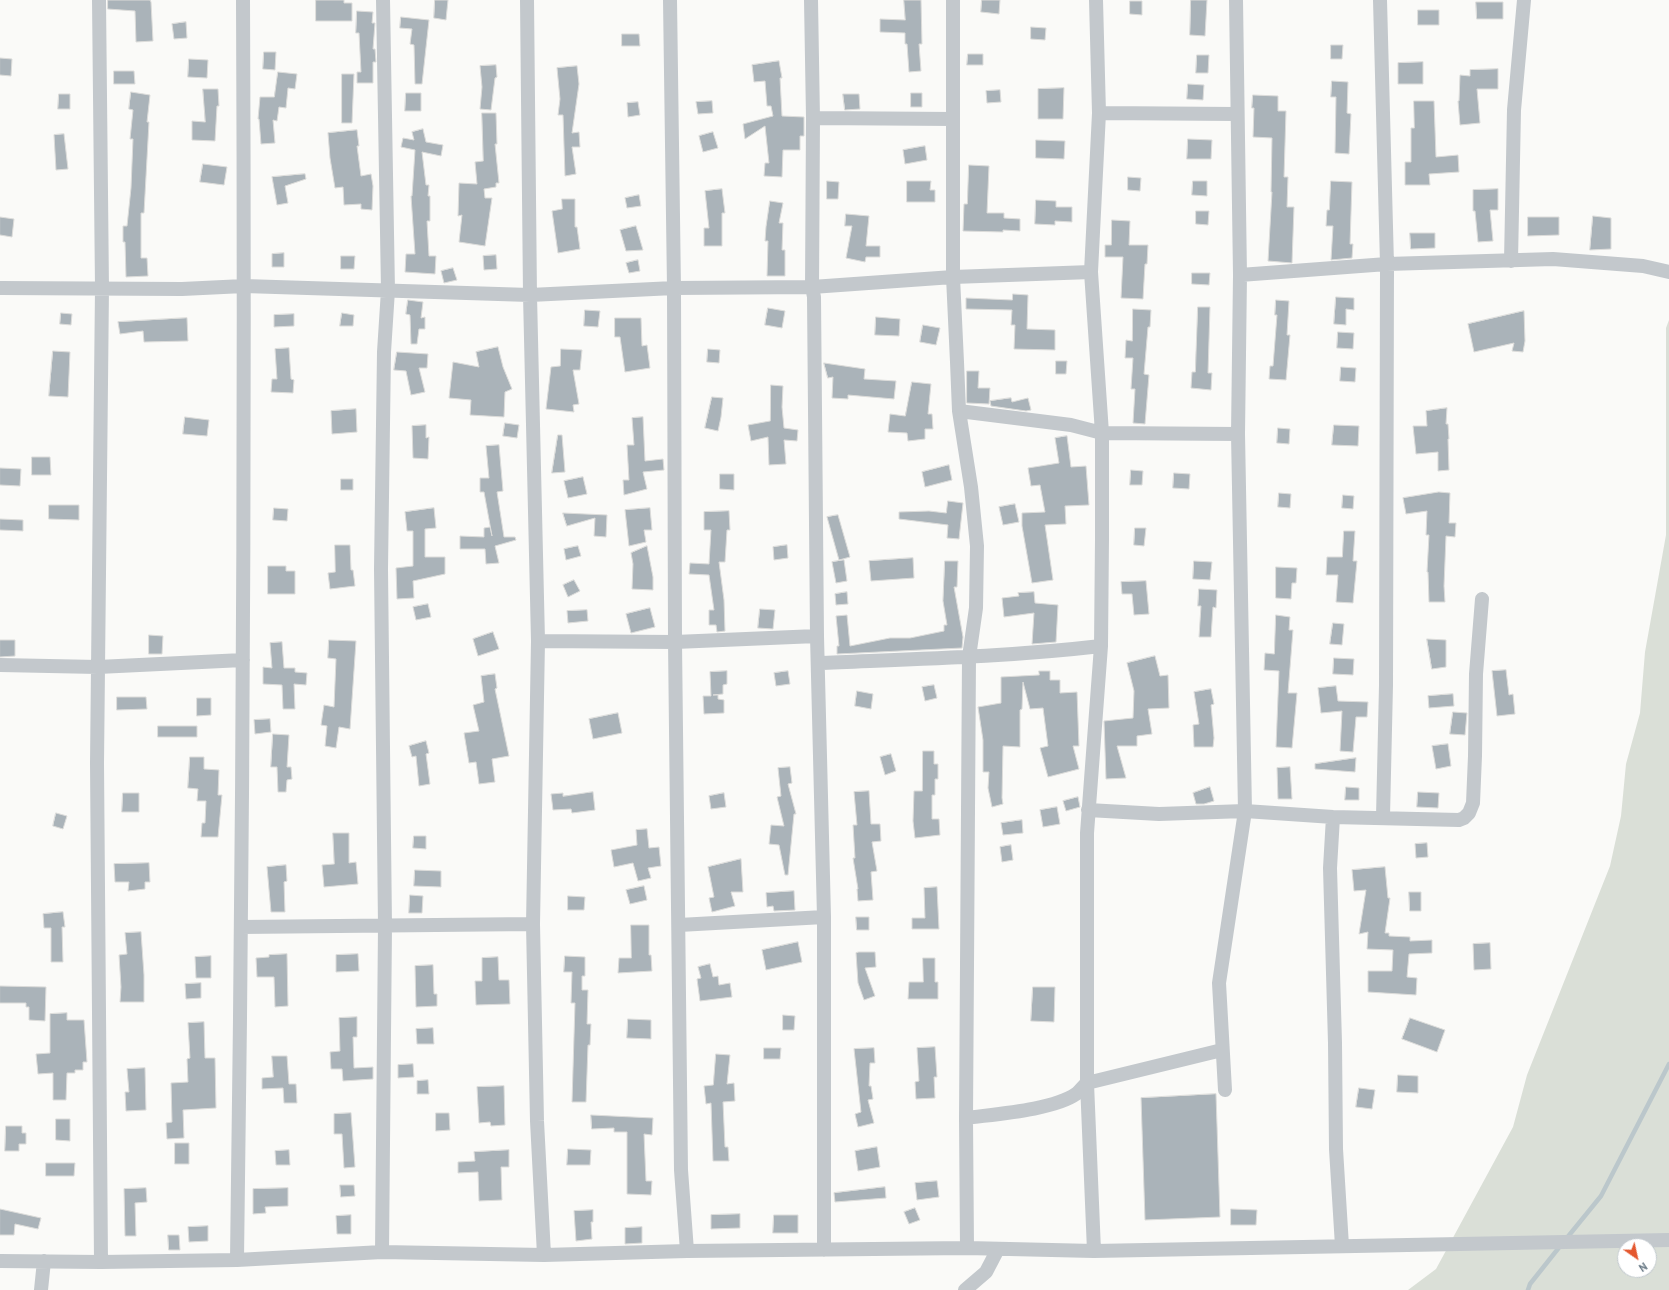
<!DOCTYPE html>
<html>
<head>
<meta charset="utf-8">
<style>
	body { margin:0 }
	#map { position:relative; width:1669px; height:1290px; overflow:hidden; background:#fafaf8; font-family:"PT Sans",sans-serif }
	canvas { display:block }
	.north { position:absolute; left:1617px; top:1238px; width:40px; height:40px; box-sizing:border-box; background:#fff; border:1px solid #c1c8cd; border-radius:50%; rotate:146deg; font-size:11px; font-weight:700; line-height:16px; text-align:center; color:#657683 }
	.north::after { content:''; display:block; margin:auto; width:14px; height:18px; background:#e4572e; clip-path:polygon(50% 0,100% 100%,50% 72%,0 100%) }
</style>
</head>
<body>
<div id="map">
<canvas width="1669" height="1290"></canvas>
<div class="north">N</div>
</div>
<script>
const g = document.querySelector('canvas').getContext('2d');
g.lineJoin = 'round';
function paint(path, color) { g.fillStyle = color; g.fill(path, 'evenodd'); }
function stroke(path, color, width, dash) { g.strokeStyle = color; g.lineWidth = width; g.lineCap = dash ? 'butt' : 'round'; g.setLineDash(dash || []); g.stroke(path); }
const green = new Path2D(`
	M1669,320V1290H1408L1436,1269L1513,1127L1527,1075L1610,866L1621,816L1626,764L1640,713L1645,652L1666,535V328ZM1625,1246H1649V1270H1625Z`);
const stream = new Path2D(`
	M1566,1239L1601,1196L1669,1064
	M1528,1290L1530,1284L1561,1245`);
const building = new Path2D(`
	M108,0H150L151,2L153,41L136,42L135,11L108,9Z
	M316,0H344V3H352V21H316Z
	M435,0H448L446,20L434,18Z
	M904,0H921L922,44H919L921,71L909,72L907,44H905V33L880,32V19L905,20Z
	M982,0H1000L999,14L981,12Z
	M1191,0H1207L1205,36L1190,35Z
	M1130,1H1142V15L1130,14Z
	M1476,2H1503V19H1477Z
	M1418,10H1439V25H1418Z
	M357,11L373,12L372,23H375L373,49H375L376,62H373V83H357V72H361L359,33H356Z
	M401,17L429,20L422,84H415L414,45L410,44L412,29L400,28Z
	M186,22L187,38L174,39L172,24Z
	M1031,27L1046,28L1045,40L1031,39Z
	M622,34H639L640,46H622Z
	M1331,45H1343L1342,59H1331Z
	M264,52H276L275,70L263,69Z
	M968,54H983V65H967Z
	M1197,55H1209L1208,73H1196Z
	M0,58L12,59L11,76L0,75Z
	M189,59L208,60L207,78L188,77Z
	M779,61L782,78H780L782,116L804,117V136H800V150H783L782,177L764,176L765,163H769L765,126L745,139L743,124L773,116L771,106H767L765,81L754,82L752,65Z
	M1423,62V84H1398V63Z
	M496,65L497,77L495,78L491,110L480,109L482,87L480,66Z
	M577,66L579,84L572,133L579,132L580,147H572L576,174L565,176L563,115H558L560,99L557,68Z
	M1498,69V89H1477L1480,123L1460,125L1458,101H1459L1460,75L1470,76V70Z
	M114,71H134L135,84H114Z
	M278,72L297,74L295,89L288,88L286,108L279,107L277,121L273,120L275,143L261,144L259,119H258L260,97H274Z
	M342,74H354L352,123H342Z
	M1332,81L1348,82L1347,113L1351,114L1349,154L1335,153L1336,97H1331Z
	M1188,84L1204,85L1203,100L1187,99Z
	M1064,88L1063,119H1038V89Z
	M203,89H218L219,106H217L215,141L192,140V121L205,122Z
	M1000,90L1001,102L987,103L986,91Z
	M131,92L150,95L147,122H149L144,213H141V258H147L148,276L126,277L125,242H123V226H127L131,188L133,139H130L133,110L129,109Z
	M406,93H421V111H405Z
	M911,93H922V107H911Z
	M59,94H70V109H58Z
	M843,94H859L860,109L845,110Z
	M1253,95L1278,96V111H1286L1284,177H1288L1287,207H1294L1292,263L1268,261L1272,192H1271L1272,138L1253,137L1254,108H1252Z
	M712,101L713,113L698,114L696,102Z
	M1414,101H1434L1436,157L1458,155L1459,172L1429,174L1430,185H1405V162H1411V128H1414Z
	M638,102L640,115L628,117L627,103Z
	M482,113H496L497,144H495L499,183H496V187L484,189L485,198H492L485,246L459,242L462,215L458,216L459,183L477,184L475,162L483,161Z
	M423,129L426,142L443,145L441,156L422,152L426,185H429L428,196H430V221H427L429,256H436L435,274L405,272L406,254H415L411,196H412L415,150L401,147L403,138L414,140L412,132Z
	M357,130L359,146H357L361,176L371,174L373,186L372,210L361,209V204L344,205L343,187L335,188L330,158L328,133Z
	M713,132L718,148L703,152L699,136Z
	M64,134L68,169L56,170L54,135Z
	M1188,139L1212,140L1211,159H1187Z
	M1036,140L1065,141L1064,159L1036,158Z
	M925,146L927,160L905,164L903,150Z
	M203,164L227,167L224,185L200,182Z
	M969,165L989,166L987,213H1004V218L1020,219V231L1003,230V232L963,231L964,204H967Z
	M305,174L306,179L285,186L288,203L277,205L272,177Z
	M1128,177L1141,178L1140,191L1128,190Z
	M827,181L839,182L838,199H827Z
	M907,181H931L930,190H935V202H907Z
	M1193,181H1207V196L1192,195Z
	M1331,181L1352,182L1350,244H1353L1352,258L1331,260L1333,226H1326L1327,210H1329Z
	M722,189L725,213H722V246H704V228H709L705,191Z
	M1498,189V210H1490L1493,241L1478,242L1475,211H1473V190Z
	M639,195L641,206L627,208L625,198Z
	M562,199H575V227H577L580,249L558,253L552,211L562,209Z
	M1036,200L1056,201V207H1072V222L1055,221V225L1035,224Z
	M770,201L783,203L779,223H783L782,250H785V276H767L768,241H765L766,227Z
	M1196,211H1209L1208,225L1196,224Z
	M846,214L869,216L866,246H880V257H866L865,262L846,258L852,226H845Z
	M1593,216L1611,218V249L1590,250Z
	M0,217L14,219L12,237L0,235Z
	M1528,217H1559V235L1528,236Z
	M1112,220L1130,221L1129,245H1148L1147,264H1145L1143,299L1121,298L1123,257H1105V245H1111Z
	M636,226L643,250L626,251L620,230Z
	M1410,233H1435V248L1411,249Z
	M284,253V267H272V254Z
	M496,255L497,269L484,270L483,256Z
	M341,256H355L354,269H341Z
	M638,260L640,271L629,273L626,263Z
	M453,268L457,280L444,283L441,271Z
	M1192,273H1210L1209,285L1192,284Z
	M1013,294L1028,295L1027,329L1055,330V350L1014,349L1015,325H1011L1012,310L966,309V298L1012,300Z
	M1336,297L1354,298V310L1346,309V325L1334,324Z
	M408,300L423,302L421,318L425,317V329H419L417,344H411L410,315L406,314Z
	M1276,300L1289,301L1287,335H1290L1286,380L1269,379L1270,366H1273L1277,315H1275Z
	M1198,307H1210L1208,373H1212L1211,390L1191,388L1192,372H1195Z
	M768,308L785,311L782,328L765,325Z
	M1133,309L1151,310L1150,327H1148L1144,374L1149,375L1145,424L1133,423L1135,389H1131L1133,358H1125L1126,340L1132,341Z
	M585,310L600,311L598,327L584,326Z
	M1524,311L1525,341L1523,352L1512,351L1514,343L1474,352L1468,324Z
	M61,313L72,314L71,325L60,324Z
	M342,313L354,315L353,326H340Z
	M294,314V326L274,327V315Z
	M876,317L900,319L899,336L875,335Z
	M187,318L188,341L144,342L143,331L120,334L118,322Z
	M615,318H641L642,346L647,345L650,368L625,372L620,337H615Z
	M923,325L940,328L936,345L920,342Z
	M1338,332L1354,333L1353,349L1337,348Z
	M498,347L503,367L512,389L505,392L504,417L470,415L471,400L449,398L453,362L479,367L476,352Z
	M289,348L291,379L294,380L293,393L271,392L272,379H277L275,349Z
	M561,349L582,350L580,370H573L579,404L573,405L574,412L546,409L551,367L560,366Z
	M708,349L720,350L719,363L707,362Z
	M53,351L70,352L68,397L49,396Z
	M397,352L428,354L427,368H419L425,392L411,395L406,371L394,370Z
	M1056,361H1067L1066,374H1056Z
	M824,363L865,369L864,379L896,381L894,399L848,395V399L832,398L833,377L828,378Z
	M1341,367L1356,368L1355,382L1340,381Z
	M967,371H979L978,388H990L989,404L967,403Z
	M912,382L931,384L928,414H932L933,429H925V439L908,441L907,433L888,432L890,414L905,416Z
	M771,385L783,386L782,407L784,428L798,430L797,441L784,440L786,464L769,465L768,437L751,441L748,425L770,421Z
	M712,397L723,398L721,417L718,431L705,428Z
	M1011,398L1012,402L1028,398L1031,410L1026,411L991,406L990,401Z
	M1447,408L1446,424H1448L1449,439H1448L1449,470L1438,471V452L1416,454L1413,426H1427L1426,411Z
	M356,409L357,432L332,434L331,411Z
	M185,417L209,420L207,436L183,434Z
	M643,417L645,461L663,459L664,470L643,472L647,489L624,495L623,480H629L627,445H634L632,418Z
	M505,423L519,425L517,438L503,436Z
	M426,425V438L429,437L428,459L413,458L412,426Z
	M1334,425L1359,426L1358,446L1332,445Z
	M1278,428L1290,429L1289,444L1277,443Z
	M558,435H562L565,472L552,473Z
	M1067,436L1071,467L1086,466L1089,505L1065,506L1066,524L1045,525L1053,580L1032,583L1022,526V513L1045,512L1040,485L1031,486L1028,468L1059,463L1055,438Z
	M499,445L503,491L497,492L504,537H515L516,540L495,546L499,563L486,564L485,549H460V536L484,537V528L490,527L492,536L484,492H480V478H489L486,446Z
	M32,457H50L51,475H32Z
	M949,465L952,480L925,487L922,472Z
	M0,468L21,469L20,486L0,485Z
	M1131,470L1143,471L1142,485H1130Z
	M1174,473L1190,474L1189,489L1173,488Z
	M720,474H734V490L720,489Z
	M583,477L587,494L568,498L564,481Z
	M341,479H353V490H341Z
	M1439,492L1450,493L1449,523H1456L1455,537L1446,536L1444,586L1445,602H1429L1428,572H1427L1429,535H1426L1427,511L1406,514L1403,498Z
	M1279,493L1291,494L1290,508L1278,507Z
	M1343,495L1354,496L1353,509L1342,508Z
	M948,501L963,503L959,539L947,538L948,525L899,519V512L929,511L946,513Z
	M1015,504L1019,522L1003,525L999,507Z
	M49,505H79V520L49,519Z
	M274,508L288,509L287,521L273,520Z
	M434,508L436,528L425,529V557H445V574L413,581L414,598L397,599L396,568L413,566V531H407L405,512Z
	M650,508L652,530H644L646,542L629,546L625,510Z
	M729,511L730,530H727L725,562H719L724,600L725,631L717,632L716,625H709V610H714L709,575L689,574L690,563L709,564L711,530H704V512Z
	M563,513L607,515L606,537L594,536L595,518L567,526Z
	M838,515L850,557L839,560L827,517Z
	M0,519L23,520V531L0,530Z
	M1135,528H1146L1144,546L1134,545Z
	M1344,531H1355L1353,561H1357L1353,603L1336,602L1338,575H1326L1327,557H1342Z
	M335,545H350L351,570H353L355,586L330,589L328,573L335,572Z
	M787,545L788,558L774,560L773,547Z
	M578,546L581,556L566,560L564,549Z
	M647,546L653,577V590L632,589L633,564L631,553Z
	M913,558L914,578L871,581L869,561Z
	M844,560L847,581L836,583L832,562Z
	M945,561H958L957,587H954L963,637L962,648L837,654V646H839L836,616L847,615L850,646L890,638H910L944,631V625H947L943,601Z
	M1194,561L1212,562L1210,580L1193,579Z
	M268,566H286V571H295V594H268Z
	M1276,567L1297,568L1296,583H1292L1291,599L1276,598Z
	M574,580L580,591L568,597L563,585Z
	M1146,581L1149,614L1134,615L1132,594H1122L1121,582Z
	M1199,589L1217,590L1216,608L1213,607L1211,637H1199L1201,606H1198Z
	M847,592L848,604L836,605L835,594Z
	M1034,592L1035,603L1058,605L1056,642L1032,644L1034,613L1004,617L1002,598L1019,596L1018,593Z
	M428,604L431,617L416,620L413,607Z
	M650,608L655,627L631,633L626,614Z
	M760,609L775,610L773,629L758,628Z
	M587,610L588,621L568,623L567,611Z
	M1276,615L1290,617L1289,630H1293L1288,693H1297L1292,748L1276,747L1279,671L1264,670L1265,653L1274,654Z
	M1333,623L1344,624L1342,645L1330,644Z
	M493,632L499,649L478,656L473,639Z
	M149,635L163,636L162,654H149Z
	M1427,639L1446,640V667L1432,669Z
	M0,640H15V656L0,657Z
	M329,640L356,641L350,729L339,727L336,748L325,746L327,726L321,725L324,705L334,707L336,659L328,658Z
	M282,642L284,668H295V672L307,673L306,685L294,684L295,709H283L282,685L263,684V667L272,668L270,643Z
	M1155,656L1160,676L1168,675L1169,708L1148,709L1152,734L1137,736V746H1117L1126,778L1106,779L1104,721L1133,718L1134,691L1127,663Z
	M1334,658L1354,659L1353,675L1333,674Z
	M1506,670L1509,695L1513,694L1515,714L1497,716L1492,671Z
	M727,671V684L723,685V694L713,695H718V699L724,700V713L704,714L703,696H711L710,672Z
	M788,671L790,684L776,686L774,673Z
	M1039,671H1050V680H1060V693L1077,692L1079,746H1073L1079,769L1048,777L1040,748L1048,746L1043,708L1030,709L1023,682L1022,709L1020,710V747L1003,746L1002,798L1003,804L992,807L988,788L989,772H983V740L978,707L1001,703V677L1039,675Z
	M495,674L497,688L495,689L509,756L492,759L495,782L479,784L476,762L469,763L464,733L479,731L473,705L484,702L481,676Z
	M934,685L937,698L925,701L922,687Z
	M1336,686L1338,701L1368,702L1367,717H1356L1353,752L1340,751L1342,711L1321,713L1318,688Z
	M1211,689L1214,704L1211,705L1214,738L1213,747H1194L1193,725L1199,724L1194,692Z
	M857,691L873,694L871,709L855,706Z
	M1453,694L1454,706L1429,708L1428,696Z
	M117,697H146L147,709L117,710Z
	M197,698H211V715L197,716Z
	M1453,712L1467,713L1465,735L1450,734Z
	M618,713L622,733L593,739L589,719Z
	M270,719L271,732L255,734L254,720Z
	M158,726H197V737H158Z
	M273,734L289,735L287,767H291L292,779L287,780L286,792H278L277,767H271Z
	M426,741L429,753L426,754L430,784L419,786L416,756L412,757L409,746Z
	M1448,744L1451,766L1436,769L1432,746Z
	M923,751H934V764H938V779H935V795H932V819H939L940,835L915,838L913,821L914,791H922Z
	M891,754L896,771L885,775L880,757Z
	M190,757H204V769L219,770L218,795H222L218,837H201L202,823H205L206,801H197L198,789L188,788Z
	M1356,758L1355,772L1315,769V764Z
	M790,767L792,783L788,784L796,814H794L788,875H785L779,845L769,844L771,825L784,826L777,797L781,796L778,768Z
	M1290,767L1292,799H1278L1277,768Z
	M1210,787L1214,801L1204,804H1196L1193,793Z
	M1346,787L1359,788V800H1345Z
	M869,791L871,824H880L881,841L872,842L877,871L871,872L873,900L858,901L857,889H858L853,858H855L853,825H857L854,792Z
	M593,792L595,810L572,813L571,809L553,810L551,794L563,793V796Z
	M1418,792L1439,793L1438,808L1417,807Z
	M123,793H139V812H122Z
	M724,793L726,807L711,809L709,796Z
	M1078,797L1080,807L1066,811L1063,801Z
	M1057,807L1060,824L1043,827L1040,810Z
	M56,813L67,816L63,829L53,826Z
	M1022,820L1023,833L1003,835L1001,823Z
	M647,829L649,848L659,847L661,866L648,868L651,878L638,881L633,863L614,867L611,850L637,845L636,830Z
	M333,833H349V863L356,862L358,884L324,887L322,865L334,864Z
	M414,836H426V849L413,848Z
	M1427,843L1428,857L1416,858L1415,844Z
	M1011,845L1013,860L1002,862L1000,847Z
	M741,859L743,892H731L735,906L712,912L709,898L714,897L708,867Z
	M149,863L150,882H145V889L128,891L129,882H115L114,864Z
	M286,865L287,881L284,882L285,912H271L267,867Z
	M1385,867L1388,898H1390L1385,933H1389V936L1410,937V941L1432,940V953L1409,954L1407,977L1417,978L1416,995L1368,992V971H1392L1393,950L1367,949L1368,932L1359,934L1366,890L1354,891L1352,870Z
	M415,870L441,871V887L414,886Z
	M644,886L647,900L630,904L626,890Z
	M937,887L939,929H912V918H925L924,888Z
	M794,891L795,910L774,911L773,906L767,907L766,893Z
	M1409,892H1421V911H1410Z
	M410,895L423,896L422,913H409Z
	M568,896L585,897L584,910H568Z
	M63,912L65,927H62L63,962H51V928H44L43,914Z
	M856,917H869V930H857Z
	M631,925H649V955H651L652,971L618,973L619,958H631Z
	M141,932L144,975V1002H120L121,987L119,955L127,954L125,933Z
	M798,942L802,962L766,970L762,950Z
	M1490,943L1491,969L1474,970L1473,944Z
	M859,952H875L876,967L865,968L875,996L864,1000L858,983L856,953Z
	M287,954L288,1006L275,1007L274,977H257L256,958L269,957V955Z
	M358,954L359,971L336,972V955Z
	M211,956V978H196L195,957Z
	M565,956L585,957V976H582V990H588L587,1024H591L590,1045H588L586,1102H572L575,1003H571L572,972H564Z
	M498,957L499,980H509L510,1004L476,1005L475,981H482V958Z
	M923,958H935V982H938V999H908L909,982H923Z
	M710,964L713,977L718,976L719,985L730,983L732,997L700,1001L697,979L701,978L698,967Z
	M433,965L434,994H437V1006L416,1007L415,966Z
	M201,983V998L186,999L185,984Z
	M0,986L46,987L45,1021L29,1020V1007H26V1003H0Z
	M1033,987H1055L1054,1022L1031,1021Z
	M67,1013V1020H84L87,1062H83V1070H75V1073H67L66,1100H53V1073L38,1074L36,1054L50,1053V1014Z
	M783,1015L795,1016L794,1030H783Z
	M357,1017V1037H353L354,1068L373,1067V1079L343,1081L342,1069H331L330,1052L340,1051L339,1018Z
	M1410,1018L1445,1030L1437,1052L1402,1039Z
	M628,1019L651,1020V1039L627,1038Z
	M204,1022L205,1058H215L216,1108L183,1110L184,1138L167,1139L166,1123L172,1122L171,1083L188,1082L187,1059L190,1058L188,1023Z
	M433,1028L434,1044H417L416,1029Z
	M935,1047L937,1077H934L935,1098L916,1099L915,1082L919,1081L917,1048Z
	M764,1048H781L780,1059H764Z
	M874,1048L875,1063H870L869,1086H871L873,1099L868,1100L874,1123L858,1127L855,1114L861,1112L854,1049Z
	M716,1054L730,1055L727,1084L734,1083L735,1101L723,1102L725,1147H728L729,1161H713L711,1103L706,1104L704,1086L713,1085Z
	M272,1056H287L289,1084H296L297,1103H284L283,1088L262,1089V1078L273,1077Z
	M413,1064L414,1077L398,1078V1065Z
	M145,1068L146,1110L126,1111L125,1092H129L127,1069Z
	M1398,1075L1418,1076V1093L1397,1092Z
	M428,1080L429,1094H417V1081Z
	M504,1086L505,1125L491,1126L490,1122L479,1123L477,1087Z
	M1359,1088L1375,1090L1372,1109L1356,1107Z
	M1216,1094L1220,1217L1145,1220L1141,1098Z
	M351,1113L355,1167L344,1168L342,1134H334V1114Z
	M436,1113H449L450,1130L436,1131Z
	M591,1115L653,1118L652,1135L644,1134L646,1181H652L651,1195L627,1194V1132H614V1128L592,1129Z
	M56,1119H70V1141L56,1140Z
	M6,1126H22V1133H26V1144H19V1151H5Z
	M175,1143H189V1164H175Z
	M877,1147L880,1167L858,1171L855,1151Z
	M568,1149L591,1150L590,1165H567Z
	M289,1150L290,1165H276L275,1151Z
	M509,1150V1167H501L502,1200L479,1201L478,1172L458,1173V1162L475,1161L474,1152Z
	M46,1163H75L74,1176H46Z
	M937,1181L939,1197L917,1200L915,1183Z
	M340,1185H354L355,1196L341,1197Z
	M885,1187L886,1198L835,1202L834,1193Z
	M146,1188L147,1202L135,1203L136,1236H125L124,1189Z
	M288,1188V1206L265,1207L266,1213L253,1214V1189Z
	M915,1208L920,1220L909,1224L904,1212Z
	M0,1209L41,1218L38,1229L15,1224L14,1235H0Z
	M1231,1209L1257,1210L1256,1225H1231Z
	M593,1210V1222H591L592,1239L576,1241L574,1211Z
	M740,1214V1228L711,1229V1215Z
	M351,1215V1234H337L336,1216Z
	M774,1215H798V1233H773Z
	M208,1226V1241L189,1242L188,1227Z
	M642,1227V1243L625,1244V1228Z
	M168,1235H179L180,1250H169Z`);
const minor = new Path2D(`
	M99,0L102,288L97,763L101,1262
	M527,0L530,295L538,641L533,924L537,1121L544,1255
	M670,0L674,288L675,642L681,1170L687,1251
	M811,0L813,118L812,287L814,297L817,636L824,917V1250
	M953,0V277L957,362L959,411L971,487L977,546L976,608L969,657L966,1118L967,1248
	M1380,0L1387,264L1386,685L1383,817
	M1099,113L1236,114
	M813,118L953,119
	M1511,261L1514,110L1524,0
	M1240,275L1387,264L1553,259L1643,266L1669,272
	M0,288L182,289L244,286L530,295L674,288L812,287L953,277L1091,272
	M959,411L1071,425L1102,433L1238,434
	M538,641L675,642L817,636
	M818,663C912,659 1007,657 1101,646
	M0,665L98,667L243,660
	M1088,810L1159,814L1245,811L1333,817L1459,820L1464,818L1469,813L1473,803L1475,756L1476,674L1482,599
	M1333,817L1330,868L1335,1043L1336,1149L1342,1246
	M679,925L824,917
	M241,927L533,924
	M1225,1090L1219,983L1245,811L1238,434L1240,275L1236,0
	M966,1118C995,1114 1053,1110 1076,1094C1080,1091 1083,1086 1087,1083L1222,1050
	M1094,1251L1087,1083V833L1101,646L1102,539V433L1091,272L1099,113L1096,0
	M382,1252L385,926L381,569L384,352L388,290L383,0
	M237,1260C243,840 245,420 243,0
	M0,1261L101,1262L237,1260L382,1252L544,1255L687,1251L967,1248L1094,1251L1669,1240
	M41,1290L44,1261
	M965,1290L986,1272L998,1249`);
paint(green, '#dadfd7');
stroke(stream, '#bbc7cb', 4.5);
paint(building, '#aab3b9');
stroke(building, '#dcdcda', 1);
stroke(minor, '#c3c8cc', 14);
</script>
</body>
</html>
